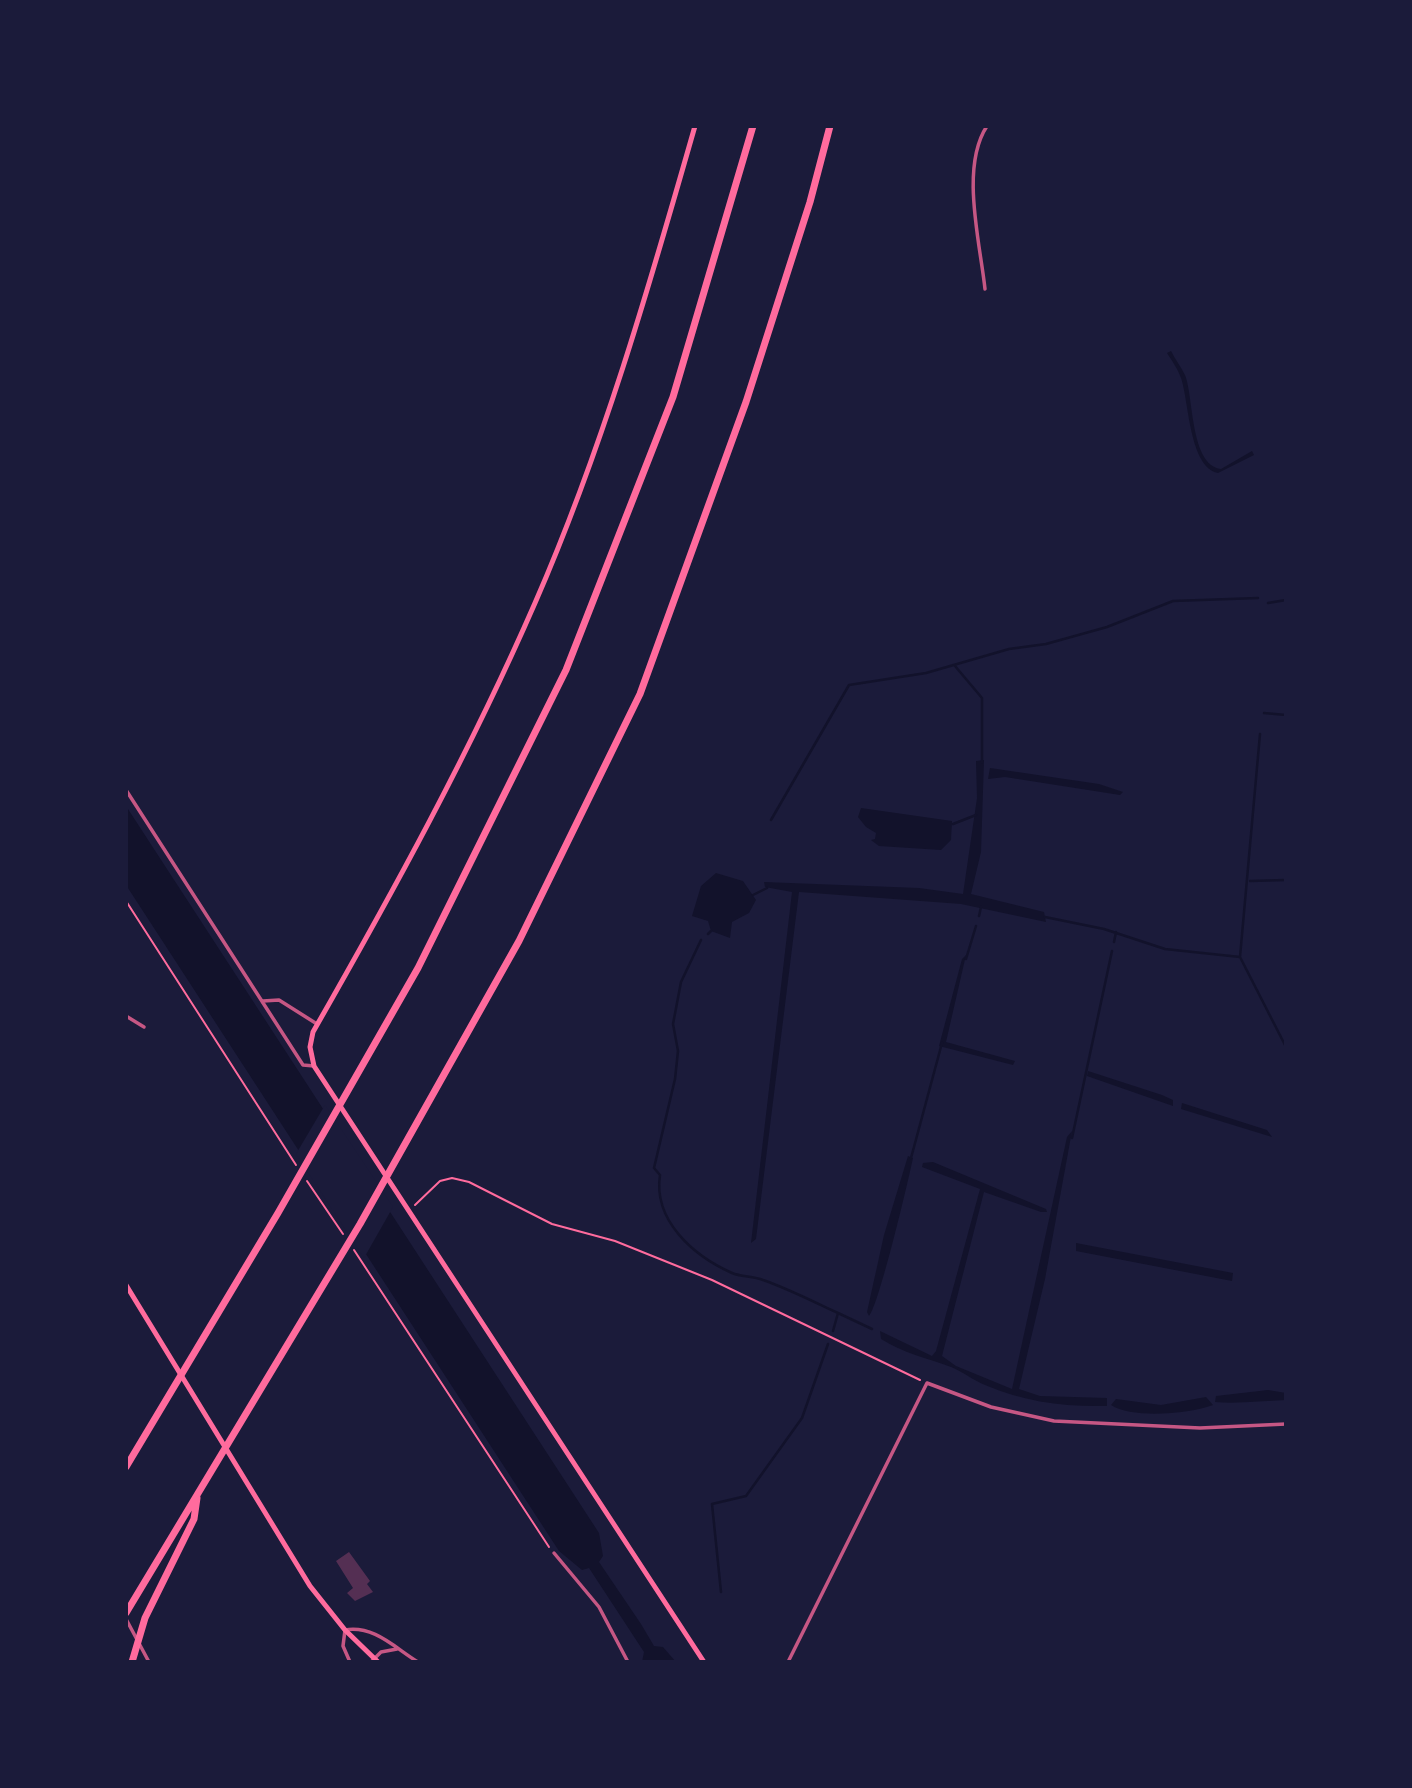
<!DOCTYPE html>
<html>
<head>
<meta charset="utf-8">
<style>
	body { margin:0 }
	#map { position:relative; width:1412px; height:1788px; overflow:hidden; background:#1b1b3a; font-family:Mulish,sans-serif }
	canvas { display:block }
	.frame { position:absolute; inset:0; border:128px solid #1b1b3a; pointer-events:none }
</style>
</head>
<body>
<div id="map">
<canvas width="1412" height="1788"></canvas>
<div class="frame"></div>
</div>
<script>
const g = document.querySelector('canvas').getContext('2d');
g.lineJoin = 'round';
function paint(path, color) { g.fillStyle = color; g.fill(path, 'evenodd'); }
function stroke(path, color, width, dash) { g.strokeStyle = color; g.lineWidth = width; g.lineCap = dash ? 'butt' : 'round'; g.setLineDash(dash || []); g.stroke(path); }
const water = new Path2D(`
	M1171,351C1175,359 1181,367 1185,375C1194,398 1190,465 1221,469L1252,451L1254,455L1218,473C1189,467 1189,401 1181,378C1178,369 1172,361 1167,353Z
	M984,760L981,852L971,894L1044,912L1046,922L961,904L799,892L756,1239L751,1243L792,892L765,887L764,882L919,888L963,894L977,798L976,761Z
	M990,768L1099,784L1123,792L1120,795L1005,777L988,779Z
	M126,806L599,1533L603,1556L599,1562L641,1624L654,1646L663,1647L676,1662H642L644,1652L589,1568L582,1570L559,1551L126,885Z
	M861,808L952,821L951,840L941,850L879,846L871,840L875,839L876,833L866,827L858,817Z
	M716,873L743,881L756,900L749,913L732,922L730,938L711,931L708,921L692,916L701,886Z
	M966,955L946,1042L1015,1061L1013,1065L939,1046L962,959Z
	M1088,1071L1162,1095L1173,1100V1106L1087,1076Z
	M1182,1103L1267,1130L1272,1137L1181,1109Z
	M1072,1131L1045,1279L1019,1389L1040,1396L1107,1398V1406C1063,1407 1026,1402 985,1385C973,1380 963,1372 951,1367C927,1358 903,1353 881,1339L880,1331L932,1356L936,1351L980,1189L922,1167L923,1163L933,1162L1046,1209L1047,1212H1041L984,1192L942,1356L956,1366L1012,1389L1067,1137Z
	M908,1156L913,1158C908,1182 879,1305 869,1316L867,1312L884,1235Z
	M1076,1243L1233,1273L1232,1281L1076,1251Z
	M1268,1390L1286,1393V1400C1263,1401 1236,1404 1215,1402L1216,1396Z
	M1206,1397L1213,1405C1189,1414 1132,1419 1111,1405L1116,1399L1161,1405Z`);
const pier = new Path2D(`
	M325,1105L393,1207L364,1258L296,1154Z`);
const stream = new Path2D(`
	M1268,603L1286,600
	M955,666L982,698V762
	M1264,713L1286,715
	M771,820L849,685L926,673L1009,649L1046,644L1107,627L1173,601L1258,598
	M953,824L976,815
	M1250,881L1286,880
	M753,895L767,888
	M979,916L981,907
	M1045,917L1104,929L1165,949L1240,957L1286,1047
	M708,934L711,931
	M701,940L681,982L673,1024L678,1051L675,1079L654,1168L660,1175C653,1221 694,1256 732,1273C741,1277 753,1276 763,1280C789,1289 814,1302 838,1313L833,1331
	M1114,942L1116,932
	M1240,957L1260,734
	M966,959L976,926
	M1072,1138L1112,951
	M911,1158L942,1043
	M838,1313L872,1329
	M721,1592L712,1504L746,1496L802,1418L828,1344`);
const building = new Path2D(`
	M349,1552L370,1581L367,1584L373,1592L355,1601L347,1593L353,1588L336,1561Z`);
const path = new Path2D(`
	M126,901L296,1165
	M307,1181L343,1234
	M415,1205L440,1181L452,1178L469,1182L552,1224L615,1241L712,1280L920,1380
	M354,1250L549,1547`);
const minor = new Path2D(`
	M985,289C980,242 960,167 987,126
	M126,790L303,1065L314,1066
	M263,1001L279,1000L317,1024
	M126,1016L144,1027
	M554,1553L599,1607L628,1662
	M126,1619L149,1662
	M350,1662L343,1646L345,1630C374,1625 395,1648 418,1662
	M371,1662L381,1652L397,1649
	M788,1662L927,1383L991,1407L1054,1421L1200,1428L1286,1424`);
const secondary = new Path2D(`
	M695,126C649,287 602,450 535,603C470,752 393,892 313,1032L310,1047L314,1066L704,1662
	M126,1285L310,1586L345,1630L378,1662`);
const motorway = new Path2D(`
	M126,1467L278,1213L418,968L566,670L673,397L753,126
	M126,1613L360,1224L519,941L640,694L746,402L810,202L830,126
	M132,1662L145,1618L194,1519L197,1498`);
paint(water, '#12122b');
paint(pier, '#1b1b3a');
stroke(stream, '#12122b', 2.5);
paint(building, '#542f53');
stroke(path, '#ff6b9d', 2);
stroke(minor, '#c65784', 3.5);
stroke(secondary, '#ff6b9d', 5);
stroke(motorway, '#ff6b9d', 7);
</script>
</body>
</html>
